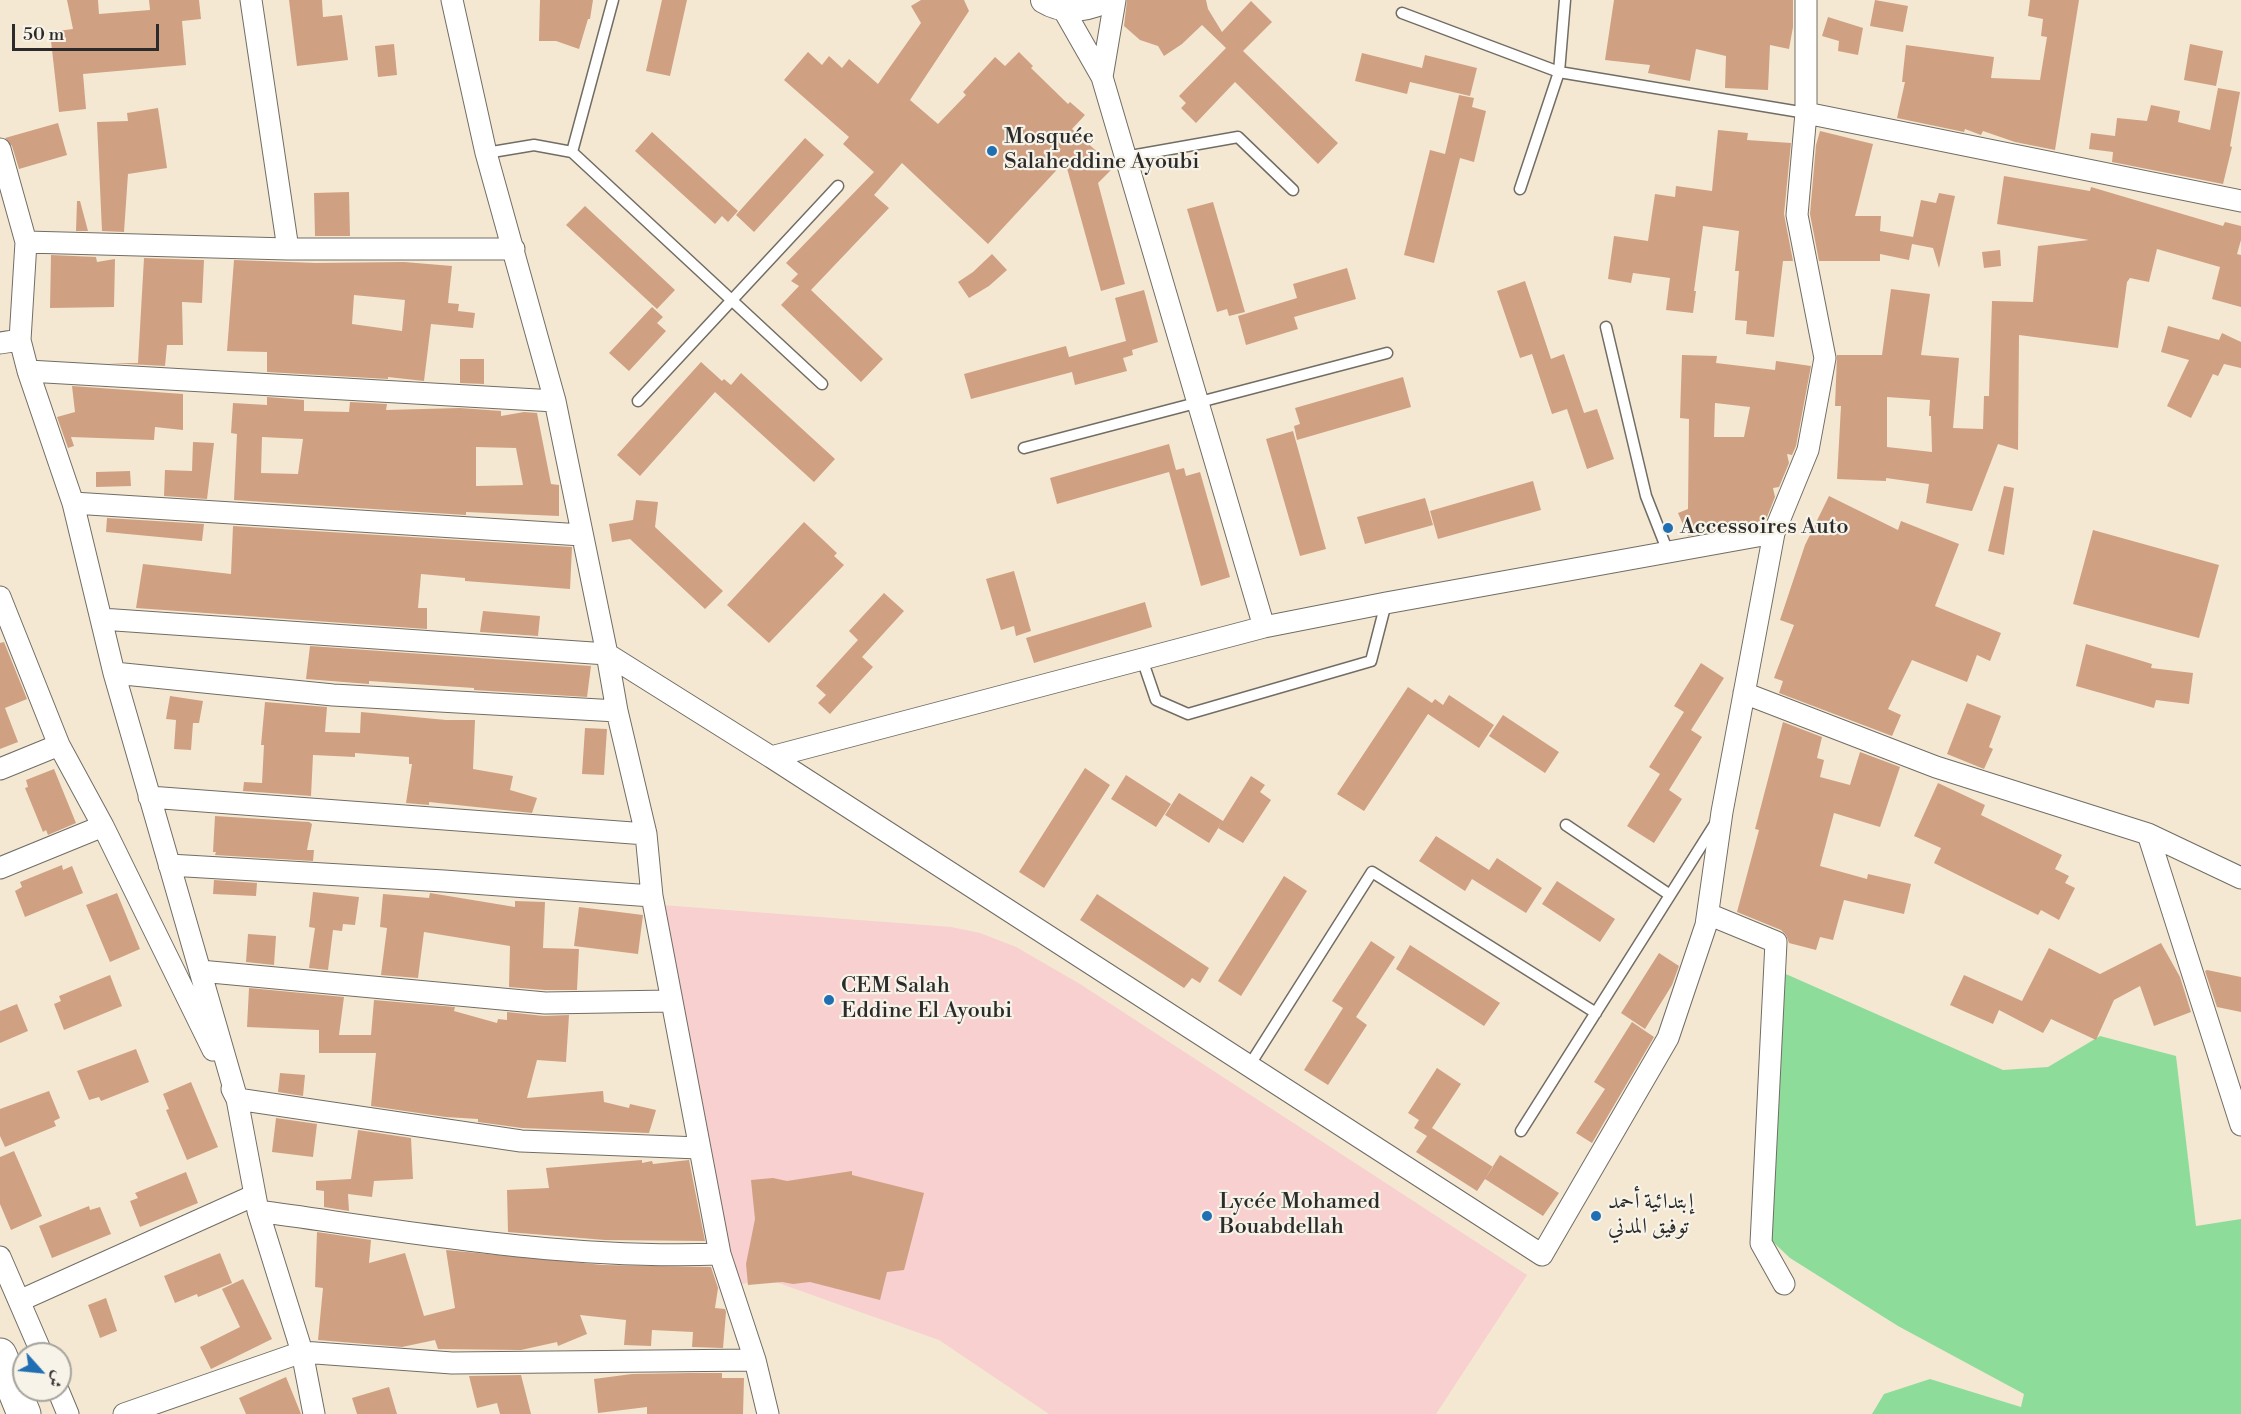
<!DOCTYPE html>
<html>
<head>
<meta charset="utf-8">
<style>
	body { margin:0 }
	#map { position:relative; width:2241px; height:1414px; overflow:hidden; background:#f4e8d2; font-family:"Libre Bodoni",Amiri,serif }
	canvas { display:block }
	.north { position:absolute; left:12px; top:1342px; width:60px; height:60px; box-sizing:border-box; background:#f7f3e8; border:2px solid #a5a39c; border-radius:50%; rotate:117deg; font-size:16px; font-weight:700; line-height:24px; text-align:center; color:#2b2b2b }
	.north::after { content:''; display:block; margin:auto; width:21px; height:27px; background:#1f6fb2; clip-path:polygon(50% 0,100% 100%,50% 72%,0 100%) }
	.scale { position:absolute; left:12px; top:24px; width:147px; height:27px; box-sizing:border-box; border:3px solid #2b2b2b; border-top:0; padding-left:8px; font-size:18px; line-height:21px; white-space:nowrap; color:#2b2b2b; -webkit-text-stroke:4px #f7f3e8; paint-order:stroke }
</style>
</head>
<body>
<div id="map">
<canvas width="2241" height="1414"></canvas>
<div class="north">ش</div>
<div class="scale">50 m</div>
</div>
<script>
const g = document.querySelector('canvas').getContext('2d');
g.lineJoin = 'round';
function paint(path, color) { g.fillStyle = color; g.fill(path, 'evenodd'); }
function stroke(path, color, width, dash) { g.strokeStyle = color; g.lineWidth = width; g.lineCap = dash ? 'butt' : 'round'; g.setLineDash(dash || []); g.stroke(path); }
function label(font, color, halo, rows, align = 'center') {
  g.font = font + ' "Libre Bodoni",Amiri,serif'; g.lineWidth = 4.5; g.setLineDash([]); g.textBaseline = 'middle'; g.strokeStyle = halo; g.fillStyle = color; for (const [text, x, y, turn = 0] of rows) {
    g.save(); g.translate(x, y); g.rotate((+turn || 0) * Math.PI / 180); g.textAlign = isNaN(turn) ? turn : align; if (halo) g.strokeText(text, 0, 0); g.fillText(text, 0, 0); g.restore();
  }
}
const built = new Path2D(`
	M662,905L951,927L980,933L1016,947L1080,984L1527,1275L1436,1414H1049L939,1340L770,1280L734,1285Z`);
const green = new Path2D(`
	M1770,967L2003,1070L2048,1067L2100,1036L2176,1056L2196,1226L2241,1219V1414H1872L1884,1394L1930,1379L2021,1407L2024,1394L1898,1326L1790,1258L1755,1225Z`);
const building = new Path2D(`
	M67,0H98L99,14L150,10L149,0H199L201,19L182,21L186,65L83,74L86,109L59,112L50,32L73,29Z
	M289,0H322L323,17L342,15L348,60L297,66Z
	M540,0H593L590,19H588L579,49L556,41H539Z
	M662,0H687L670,76L646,71Z
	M921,0H964L969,11L910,100L938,124L966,95L963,92L995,57L1005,66L1019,52L1033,66L1031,68L1068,104L1070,102L1085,115L1072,129L1114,167L1098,183L1125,284L1101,291L1065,161L988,244L902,163L874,195L889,208L811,290L883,359L861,382L781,305L799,286L791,281L798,274L786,263L874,172L843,144L849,137L784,80L808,52L822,65L829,56L842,68L849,59L878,84L921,23L911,6Z
	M1127,0H1206L1208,9L1222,32L1251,1L1272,22L1243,51L1338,143L1318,164L1235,82L1196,123L1181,108L1186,103L1179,96L1226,48L1202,25L1182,44L1164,56L1158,46L1140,40L1124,26Z
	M1614,0H1793V27L1789,49L1770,45L1768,90L1725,88L1726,56L1696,49L1690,81L1648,73L1650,65L1605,60Z
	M1875,0L1908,6L1903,32L1870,26Z
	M2030,0H2079L2055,150L2015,142L1983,131L1981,135L1965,129L1964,132L1897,118L1905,82H1902L1906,45L1994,57L1991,78L2040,80L2047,37L2041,36L2043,19L2028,16Z
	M1828,17L1863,28L1858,55L1838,51L1839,41L1822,36Z
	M394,44L397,75L378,77L375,46Z
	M2190,44L2223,51L2216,86L2184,80Z
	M1362,53L1422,68L1425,55L1477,68L1470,96L1410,82L1407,94L1355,81Z
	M2218,88L2240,92L2230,146L2232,147L2223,184L2112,162L2113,152L2089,149L2091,133L2115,136L2117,118L2147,121L2151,105L2180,111L2178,122L2210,130Z
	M1459,95L1474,98L1472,107L1486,111L1474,162L1460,158L1434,263L1404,255L1430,150L1445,154Z
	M158,108L167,168L128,174L124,232L102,231L97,122L128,121L127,113Z
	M58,123L67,155L19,169L12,146L5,138Z
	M1718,130L1748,133L1747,140L1791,143L1784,214L1793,261H1783L1774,337L1746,334L1747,321L1735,320L1739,271H1735L1739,231L1703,226L1694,291H1696L1693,313L1666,310L1670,278L1633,273L1631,283L1608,279L1614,236L1648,241L1655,194L1675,197L1676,186L1712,191Z
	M1820,131L1873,144L1855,216H1881L1880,231L1913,237L1921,200L1936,203L1939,193L1955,196L1939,268L1933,248L1912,244L1909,260L1880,254V261H1819L1810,214L1816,145Z
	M652,132L738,211L728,222L722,216L715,224L635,151Z
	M805,138L824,155L754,232L736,215Z
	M2004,176L2090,191L2091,187L2223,226L2225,222L2241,226V240L2237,254L2241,255V307L2212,299L2220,267L2157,249L2149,282L2130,278L2127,282L2118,348L2019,335L2018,450L1998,444L1972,511L1926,503L1929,484L1886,478V481L1837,479L1841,406H1835L1837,355H1882L1891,289L1930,294L1921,355L1959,358L1953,428L1983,429L1984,396H1989L1992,301L2033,302L2038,246L2089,240L1997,224ZM1887,397L1930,400L1929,416H1931L1932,452L1887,447Z
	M349,192L350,236H315L314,193Z
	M77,201H80L88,231H76Z
	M1213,202L1245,312L1229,316L1227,309L1217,312L1187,209Z
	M585,206L675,290L657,309L566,225Z
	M2000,250L2001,266L1984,268L1982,252Z
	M992,254L1007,270L989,286L969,298L958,282L973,272Z
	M51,255L96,257L97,262L115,259L114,307L50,308Z
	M144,258L204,260L202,303L182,302L183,345H167L165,366L109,363H138Z
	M234,260L316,263L404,262L452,266L448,303L459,304L458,311L475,313L473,328L431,324L424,381L388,377V379L267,372V352L227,351ZM354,295L405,300L402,331L352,324Z
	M1347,268L1356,299L1294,317L1298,329L1246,345L1238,316L1297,298L1293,284Z
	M1525,281L1551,359L1564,354L1584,413L1597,409L1614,459L1587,469L1567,409L1552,414L1532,354L1520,358L1497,291Z
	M1144,290L1158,342L1132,350L1133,355L1123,358L1127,371L1075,385L1072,372L971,399L964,374L1066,346L1069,357L1126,341L1115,298Z
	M652,307L663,317L657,323L666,331L629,371L609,353Z
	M2168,326L2219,340L2222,333L2241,342V368L2224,364L2218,376L2213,374L2191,418L2167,406L2189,360L2161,352Z
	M1682,355L1717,356L1716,363L1775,370L1776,361L1811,366L1796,446L1792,455L1787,454L1789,463L1779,487L1773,488L1775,497L1765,522L1688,536L1678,513L1688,509L1689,419L1680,418ZM1715,403L1750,407L1744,437H1714Z
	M460,359H484V384L460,383Z
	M701,362L722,381L724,379L731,385L741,373L835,459L814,482L715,392L640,476L617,455Z
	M1403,377L1411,407L1297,440L1294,426L1300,424L1295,408Z
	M72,386L183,394V430L155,427L154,440L71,437L74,446L68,448L57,417L75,412Z
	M267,397L304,400V411L349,412L350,402L387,404L386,410L460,408L501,411V416L524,412L537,413L551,484L559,485V516L466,512V515L234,500L237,434L231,433L233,403L267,405ZM262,437L303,439L298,474L261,473ZM476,447L516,448L523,485L476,486Z
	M1293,431L1326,549L1300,556L1266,439Z
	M193,442L214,443L207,499L164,496L165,470L192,471Z
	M1169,444L1176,470L1184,468L1186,476L1200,472L1230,577L1201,586L1169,472L1057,504L1050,478Z
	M130,471L131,486L96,487V472Z
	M1533,481L1541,510L1438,539L1430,511Z
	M2004,486L2014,488L2004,555L1988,551Z
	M1829,496L1898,530L1901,521L1959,544L1935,606L2001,633L1990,661L1977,655L1967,682L1912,660L1888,709L1901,715L1892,736L1779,693L1783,681L1774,678L1794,625L1780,620L1805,545Z
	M1425,498L1433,525L1365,544L1357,517Z
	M636,500L658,502L655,527L723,591L705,609L630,539L612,542L609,524L633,520Z
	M107,518L204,524L202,541L106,532Z
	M804,522L837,553L834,556L844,565L769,643L727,605Z
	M233,526L572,547L570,589L465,581V578L421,574L418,608H427V629L136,608L143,564L231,574Z
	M2093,530L2219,565L2199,638L2073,604Z
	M1014,571L1031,631L1016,636L1014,626L1001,630L986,579Z
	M884,593L904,611L862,657L873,667L830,714L818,703L826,695L816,686L858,640L849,631Z
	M1145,602L1152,627L1034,663L1026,638Z
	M483,611L540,616L538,636L480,632Z
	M4,642L27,699L5,708L18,742L0,749V643Z
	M2086,644L2152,664L2151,668L2193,673L2189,704L2156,700L2154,708L2076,686Z
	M310,646L591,666L587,697L474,690V688L369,681V684L306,679Z
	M1701,663L1724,678L1691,730L1702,737L1669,790L1682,799L1654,843L1627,826L1660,774L1649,767L1684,712L1674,706Z
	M1408,687L1432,703L1435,699L1443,705L1449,695L1494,725L1479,748L1428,714L1364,811L1337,794Z
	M170,696L203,701L199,723H193L191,750L174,749L176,720L166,719Z
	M265,702L327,707L325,732L360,733L361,712L446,720H475L473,769L513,776L510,790L537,798L532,813L429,802V805L406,803L412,764H409V757L355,753V757L313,755L311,796L243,791L244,782L262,783L264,745H261Z
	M1967,703L2001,716L1989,747L1993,749L1984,769L1947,754Z
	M1503,715L1559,752L1545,773L1489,736Z
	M1783,722L1822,737L1817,758L1824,760L1820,777L1850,785L1860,752L1900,767L1880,827L1834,813L1820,866L1867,879L1868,874L1911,884L1904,914L1844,900L1833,940L1820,937L1816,950L1789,943L1786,935L1781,930L1737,912L1759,830L1755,829Z
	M585,728L607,729L604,775L582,774Z
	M1085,768L1110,785L1044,888L1019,872Z
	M54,769L76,823L48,835L46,830L43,832L25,788L28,787L26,780Z
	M1126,775L1171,804L1156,827L1111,799Z
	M1251,776L1265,785L1260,792L1271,800L1243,843L1218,828L1222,822L1209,843L1165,815L1179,793L1223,821Z
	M1938,783L1985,805L1981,815L2062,855L2055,869L2069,876L2065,883L2075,888L2059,920L2041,910L2038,915L1934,863L1941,848L1914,836Z
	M215,816L309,822L312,824L307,850H314L313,861L215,855L216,852H213Z
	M1436,836L1489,870L1497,858L1542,888L1526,913L1472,879L1465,891L1419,861Z
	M62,865L63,870L72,866L83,893L25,917L15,891L22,887L20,882Z
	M1284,876L1307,891L1241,996L1218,981Z
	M214,880L257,883L256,896L213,894Z
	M1557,881L1615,919L1600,942L1542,904Z
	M313,892L359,897L355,925L343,924L342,931L333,930L328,970L309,968L315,928L309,927Z
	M117,893L140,949L110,962L86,905Z
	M430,893L515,907V901L545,902L543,948L579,949L577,990H545L509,987L510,946L424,932L418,978L381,975L387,928L380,927L383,894L429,898Z
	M1097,894L1209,968L1200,983L1192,978L1184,988L1080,920Z
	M579,907L643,915L638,954L574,946Z
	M248,934L276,936L274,965L246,962Z
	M1371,941L1395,957L1356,1017L1367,1025L1328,1085L1304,1070L1343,1008L1332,1001Z
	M2161,943L2180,977L2191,1012L2154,1026L2140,986L2114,1000L2096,1040L2051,1019L2043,1033L1999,1010L1993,1024L1950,1005L1964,975L2022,1001L2049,948L2100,974Z
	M1410,945L1500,1003L1484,1026L1396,969Z
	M1659,953L1679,966L1672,985L1645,1029L1621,1013Z
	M2207,970L2241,977V1012L2217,1007L2205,971Z
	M110,975L122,1006L64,1030L54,1004L61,1001L59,996Z
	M249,988L344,997L339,1035H371L374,1000L455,1007L454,1011L497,1023L498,1019L507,1020V1012L544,1016L569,1015L566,1062L537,1060L527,1098L603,1091L604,1102L629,1108L630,1104L656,1110L649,1133L522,1128L478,1122V1119L446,1117L371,1106L376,1053H319V1030L247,1027Z
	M17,1004L28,1031L0,1043V1011Z
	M1632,1022L1654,1037L1592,1143L1576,1133L1605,1089L1594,1082Z
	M136,1049L149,1082L101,1101L99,1097L89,1100L77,1071Z
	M1437,1068L1461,1084L1432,1128L1493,1167L1477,1191L1416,1152L1427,1136L1414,1128L1419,1120L1408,1113Z
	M280,1073L305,1075L303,1096L278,1092Z
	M191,1082L218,1147L187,1160L166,1110L169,1109L163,1094Z
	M49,1091L60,1118L54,1121L56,1126L5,1147L0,1136V1109Z
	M276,1118L317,1124L313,1157L272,1152Z
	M358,1130L411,1138L413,1179L374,1181L372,1197L348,1194L349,1211L324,1207V1191L316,1190V1181L351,1179Z
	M14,1151L42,1216L11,1230L0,1204V1157Z
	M1500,1155L1559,1193L1543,1216L1485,1179Z
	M642,1160V1163L652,1161L653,1164L689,1160L705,1241L605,1240L508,1232L507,1190L549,1188L546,1168Z
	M852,1171V1175L924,1193L904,1270L887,1272L880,1300L810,1282L793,1284L782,1282L748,1285L746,1264L755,1219L751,1180L773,1178L787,1181Z
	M186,1172L198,1203L140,1227L130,1201L138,1198L135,1193Z
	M89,1206L90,1210L100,1207L111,1234L52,1258L39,1226Z
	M317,1232L371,1240L369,1263L405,1253L424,1316L455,1308L446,1250L603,1265L711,1267L718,1288L715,1308L725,1309L726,1312L723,1348L692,1347L693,1332L652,1330L651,1346L624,1345L626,1320L580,1315L587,1334L558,1346L557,1342L521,1350L438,1349L435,1340L402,1347L318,1340L323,1288L315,1287Z
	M220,1253L232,1283L198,1297L197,1294L175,1303L164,1276Z
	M243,1279L272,1339L211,1369L200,1347L240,1327L222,1289Z
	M106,1298L117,1331L100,1338L88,1305Z
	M690,1373H722V1378H744L743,1414H647V1407L598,1413L594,1379L632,1374Z
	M521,1375L531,1414H500L497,1403L477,1408L469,1376Z
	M286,1377L301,1414H246L239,1398Z
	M389,1387L397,1414H357L352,1398Z`);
const service = new Path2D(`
	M613,0L572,152L822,384
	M1402,13L1559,72L1806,113
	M486,153L534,145L572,152
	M1125,157L1238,137L1293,190
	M1520,189L1559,72L1565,0
	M1606,327L1646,496L1668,552
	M638,401L838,186
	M1024,448L1387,353
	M1142,659L1156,700L1188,714L1371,661L1386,603
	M1566,825L1670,895
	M1249,1066L1372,872L1596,1013
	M1521,1131L1715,824`);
const minor = new Path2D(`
	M251,0L288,249
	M452,0L486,153L555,401L607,654L617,711L646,834L652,896L720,1254L755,1360L768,1414
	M1062,7L1102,77L1264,627
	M1102,77L1115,0
	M1806,113L2241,201
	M0,149L26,242L20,340L28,371L73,503L114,673L237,1099L258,1211L302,1352L314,1414
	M26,242L288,249H514
	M0,343L20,340
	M28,371L555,401
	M73,503L582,535
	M0,597L59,745L103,826L213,1050
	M101,619L607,654L771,757L1264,627L1386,603L1774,533L1808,450L1825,358L1797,215L1806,113V0
	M114,673L333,695L617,711
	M1744,693L1936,767L2148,834L2241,878
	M771,757L1542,1255L1668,1038L1706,925L1722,812L1774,533
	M0,769L59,745
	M149,797L646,834
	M2148,834L2241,1125
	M169,865L444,881L652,896
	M0,868L103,826
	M1708,914L1776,942L1761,1243L1784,1284
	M200,971L545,1003L671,1001
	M232,1089L237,1099L521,1141L699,1148
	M258,1211C411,1232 566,1260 720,1254
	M0,1257L42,1354
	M19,1301L255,1195
	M58,1390L68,1414
	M124,1414L302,1352L452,1363L755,1360`);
const tertiary = new Path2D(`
	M1044,0C1064,12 1085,9 1105,0`);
const primary = new Path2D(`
	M0,1355L24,1414`);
const markers = [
	[992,151,6,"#1f6fb2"],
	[1668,528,6,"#1f6fb2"],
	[829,1000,6,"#1f6fb2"],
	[1207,1216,6,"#1f6fb2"],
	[1596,1216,6,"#1f6fb2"]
];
const poiNames = [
	["Mosquée",1004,138],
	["Salaheddine Ayoubi",1004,163],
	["Accessoires Auto",1680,528],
	["CEM Salah",841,987],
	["Eddine El Ayoubi",841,1012],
	["Lycée Mohamed",1219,1203],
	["Bouabdellah",1219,1228],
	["إبتدائية أحمد",1608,1203],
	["توفيق المدني",1608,1228]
];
paint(built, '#f7d0cf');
paint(green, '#8edc9a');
paint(building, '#d0a082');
stroke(service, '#716d65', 13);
stroke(minor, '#716d65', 23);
stroke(tertiary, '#716d65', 28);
stroke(primary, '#716d65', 35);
stroke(service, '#fff', 10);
stroke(minor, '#fff', 21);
stroke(tertiary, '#fff', 26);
stroke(primary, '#fff', 33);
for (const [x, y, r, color] of markers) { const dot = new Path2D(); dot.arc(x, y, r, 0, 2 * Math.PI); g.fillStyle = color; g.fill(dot); stroke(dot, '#f7f3e8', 2); }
label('22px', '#2b2b2b', '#f7f3e8', poiNames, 'left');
</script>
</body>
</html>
